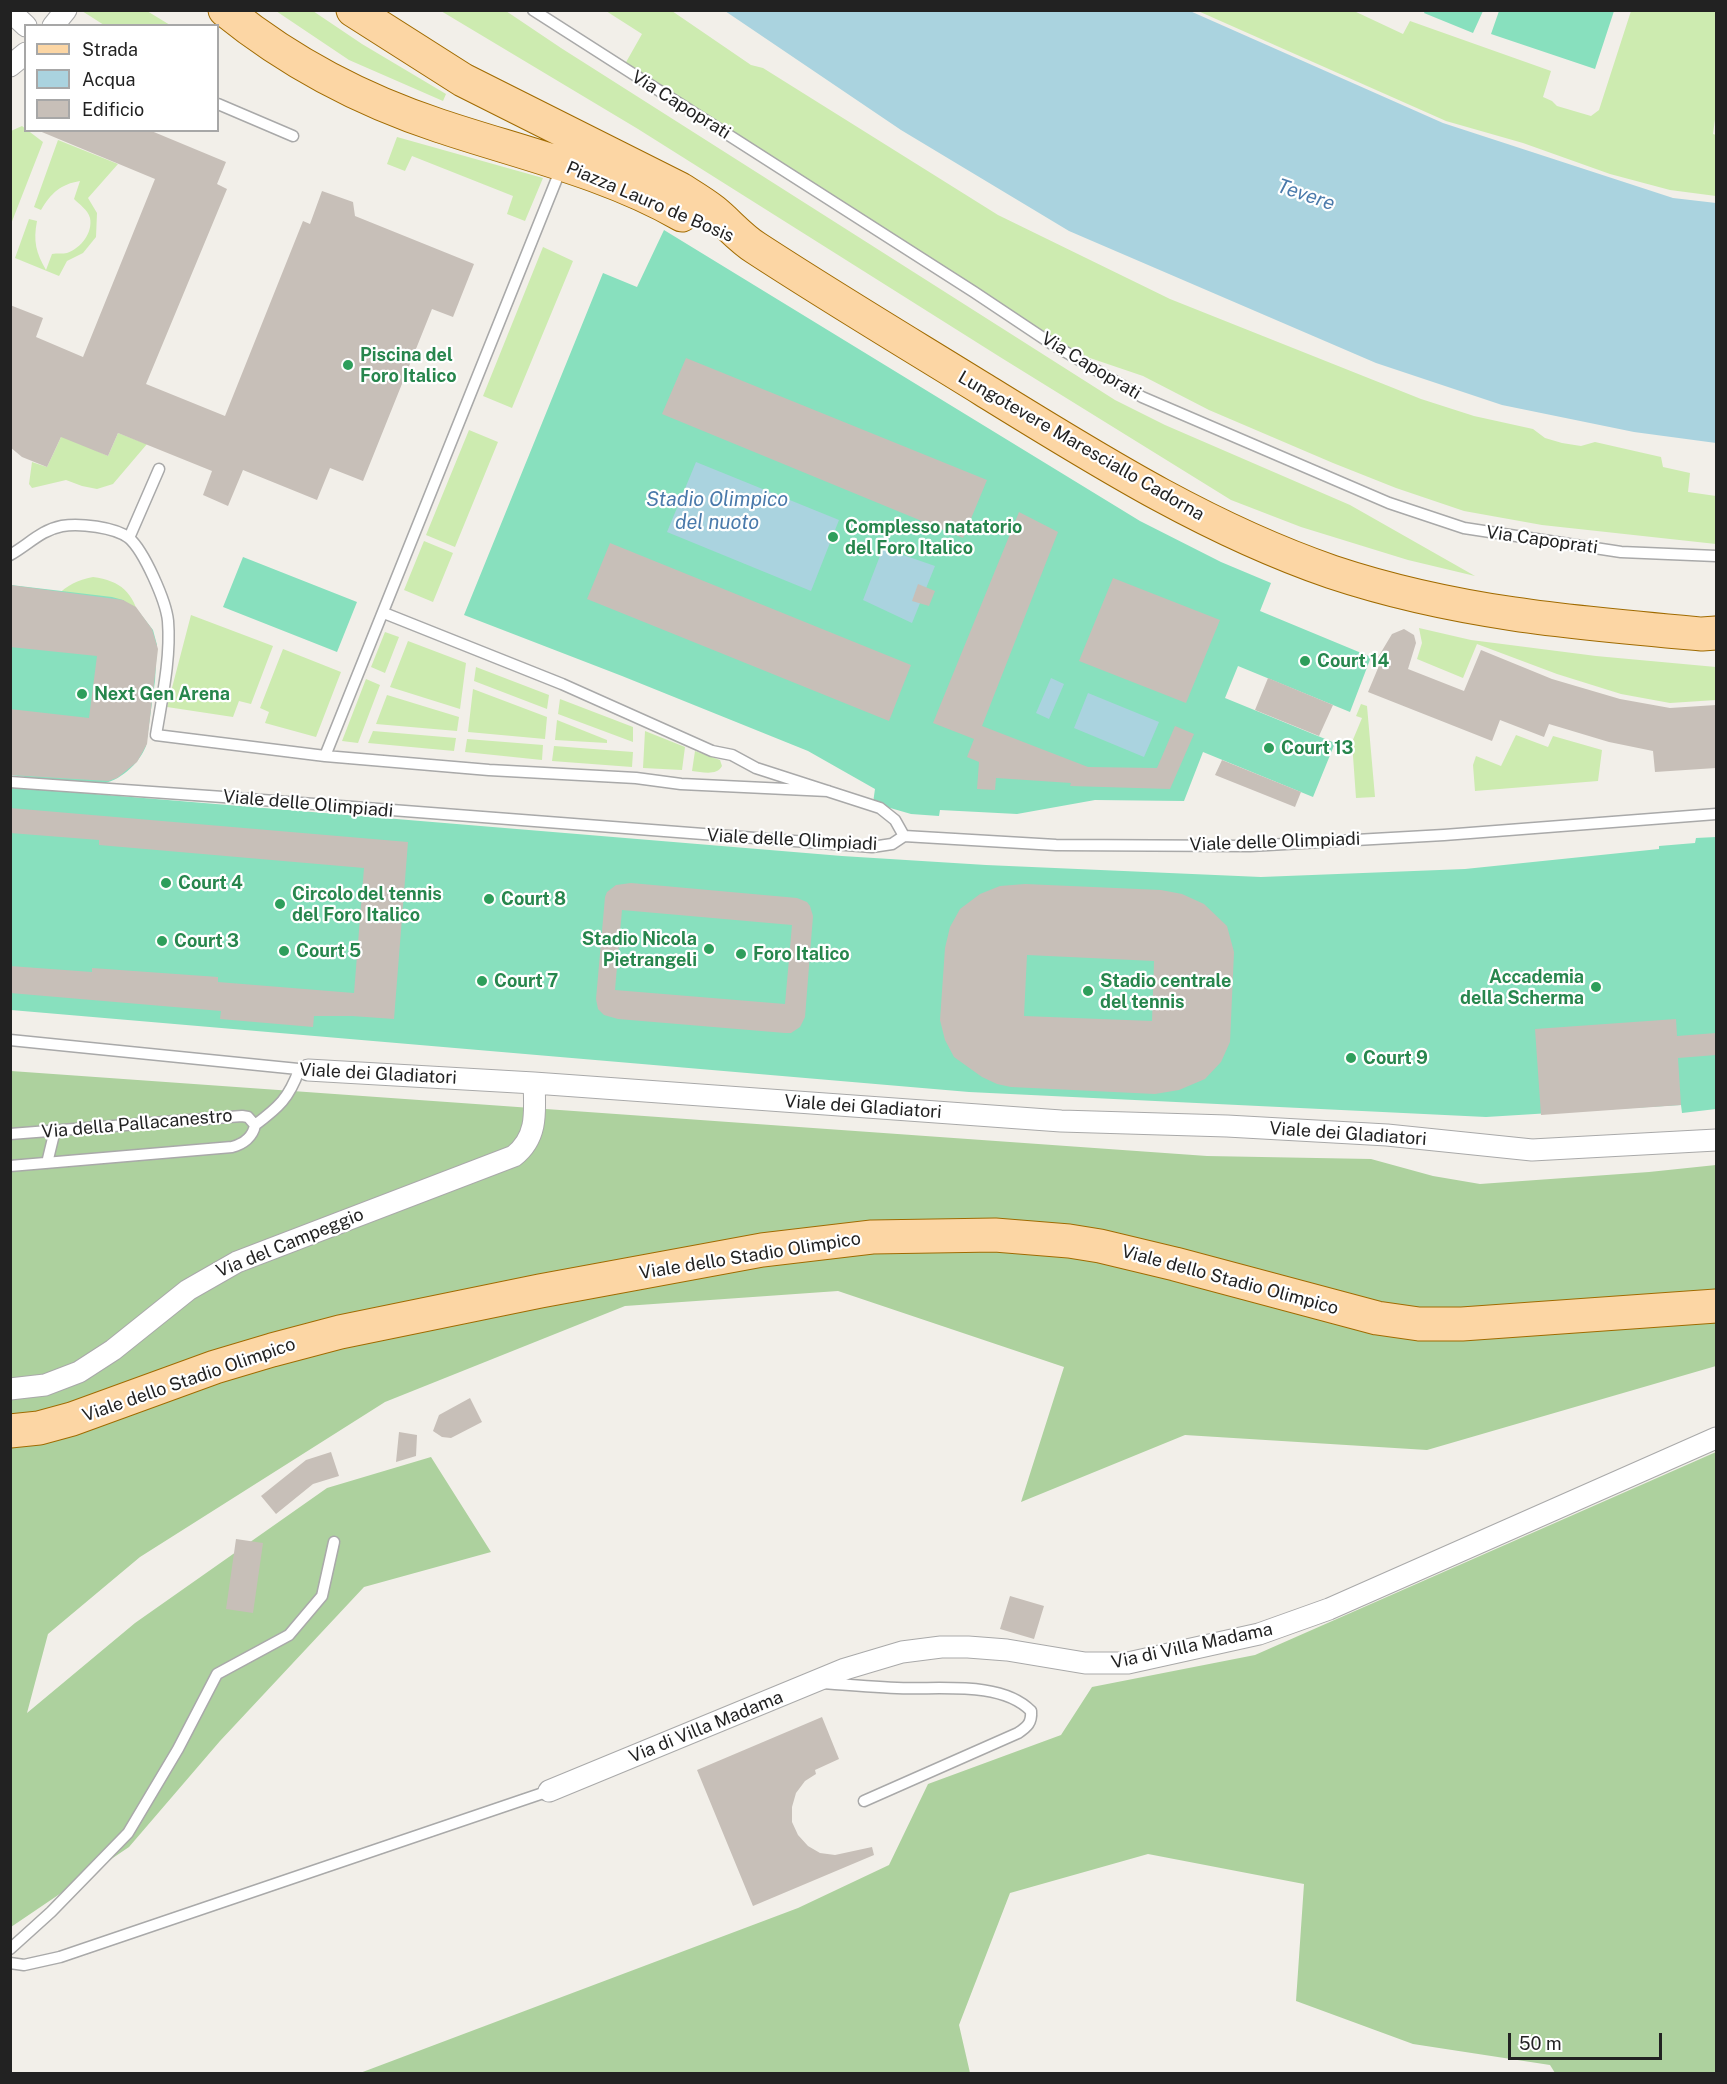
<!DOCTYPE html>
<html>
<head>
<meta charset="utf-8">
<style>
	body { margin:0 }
	#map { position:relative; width:1727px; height:2084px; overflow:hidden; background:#f2efe9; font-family:"Public Sans",sans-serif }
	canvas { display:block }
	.frame { position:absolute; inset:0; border:12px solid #222; pointer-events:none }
	.legend { position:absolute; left:24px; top:24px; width:195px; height:108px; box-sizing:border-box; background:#fff; border:2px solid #a7a7a7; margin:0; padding:8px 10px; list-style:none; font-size:18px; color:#222 }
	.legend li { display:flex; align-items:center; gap:12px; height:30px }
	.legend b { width:30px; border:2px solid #a7a7a7 }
	.scale { position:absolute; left:1508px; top:2033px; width:154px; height:27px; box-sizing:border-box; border:3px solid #222; border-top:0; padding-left:8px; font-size:18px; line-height:21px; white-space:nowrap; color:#222; -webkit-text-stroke:4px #fff; paint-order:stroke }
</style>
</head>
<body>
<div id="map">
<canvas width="1727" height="2084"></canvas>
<div class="frame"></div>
<ul class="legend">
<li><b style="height:8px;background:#fcd6a4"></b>Strada</li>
<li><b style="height:16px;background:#aad3df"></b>Acqua</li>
<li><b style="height:16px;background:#c7bfb8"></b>Edificio</li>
</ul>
<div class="scale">50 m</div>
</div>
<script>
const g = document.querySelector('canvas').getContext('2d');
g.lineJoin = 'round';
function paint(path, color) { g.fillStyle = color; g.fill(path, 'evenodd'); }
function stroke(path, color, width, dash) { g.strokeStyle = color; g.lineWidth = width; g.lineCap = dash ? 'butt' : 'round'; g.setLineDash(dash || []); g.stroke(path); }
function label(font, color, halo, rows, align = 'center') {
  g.font = font + ' "Public Sans",sans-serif'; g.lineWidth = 4.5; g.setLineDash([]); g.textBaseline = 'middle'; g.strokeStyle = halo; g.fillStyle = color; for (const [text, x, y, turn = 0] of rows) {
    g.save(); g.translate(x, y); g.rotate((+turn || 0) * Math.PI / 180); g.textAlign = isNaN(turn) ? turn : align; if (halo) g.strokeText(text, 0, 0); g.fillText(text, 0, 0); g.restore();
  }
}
const grass = new Path2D(`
	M82,11H147L170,25H104Z
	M276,11H313L362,44L446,94L443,101L349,60Z
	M441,11H506L561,48L1115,400L1165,425L1350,505L1475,576L1408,560L1301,527L1231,500L1000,357L638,129Z
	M606,11H672L751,65L763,68L998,215L1170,299L1421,399L1474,416L1533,429L1545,438L1562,443L1581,446L1595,442L1661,457L1663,467L1690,473L1688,492L1716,496V544L1542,525L1464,511L1396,488L1333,463L1209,410L1143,376L1087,357L1046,335L625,64L642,34Z
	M1198,11H1354L1403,34L1410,21L1551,71L1543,97L1552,101L1557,106L1591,116L1599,110L1631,11H1716V112L1713,134L1716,135V196L1670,190L1610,174L1523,143L1446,121Z
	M22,126L43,142L11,224V131Z
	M397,137L543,178L525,221L507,214L513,196L412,156L405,171L387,164Z
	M58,140L118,164L88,198L97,213L96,237L83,253L67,261L59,276L15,258L29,219L37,221C33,241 36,253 46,270L52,254C57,253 63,254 67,253C81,248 93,233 90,218C88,210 79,204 74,199L80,181C61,184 51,193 41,210L34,207Z
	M543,247L573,261L512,408L483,396Z
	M469,430L498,442L455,547L426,535Z
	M118,433L147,444L113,484L97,489L82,486L66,480L32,488L29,484L32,462L47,467L62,435L108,456Z
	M424,541L453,553L433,602L404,590Z
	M93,577C121,581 133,592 140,620L56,596C68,585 77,580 93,577Z
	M191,615L273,646L251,704L239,701L233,717L167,707Z
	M1419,628L1471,640L1596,656L1716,667V700L1670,703L1621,694L1557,674L1477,644L1463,678L1417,659L1422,643Z
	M385,632L399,637L385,673L371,667Z
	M408,641L466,663L460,709L390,687Z
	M283,649L341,672L316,737L265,723L269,712L260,708Z
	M476,667L549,695L547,709L474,681Z
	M366,679L380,685L358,743L342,741Z
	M473,689L547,717L545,739L468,732Z
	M387,695L459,717L457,731L376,724Z
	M560,699L633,727V742L558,714Z
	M1361,704L1367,706L1375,797L1356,798L1352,742L1362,718L1356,716Z
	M557,720L607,740V743L555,740Z
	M373,731L456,738L454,751L368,743Z
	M645,731L685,747L682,770L643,768Z
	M1516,735L1548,747L1553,736L1602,750L1598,781L1475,791L1473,765L1476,756L1501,766Z
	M467,739L543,745L542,760L465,752Z
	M554,746L633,752L632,767L552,761Z
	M695,751L720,760L722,766C717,776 702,772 692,771Z`);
const forest = new Path2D(`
	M11,1071L1207,1156L1371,1159L1433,1176L1480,1184L1649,1172L1716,1165V1366L1427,1450L1185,1435L1021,1502L1064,1367L838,1291L625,1306L385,1402L140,1557L48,1634L27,1713L135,1623L327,1488L431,1457L491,1552L364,1587L220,1741L129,1847L11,1927Z
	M1716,1452V2073H1555L1550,2065L1413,2044L1296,2001L1304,1884L1148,1854L1010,1893L959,2025L970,2073H360L798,1908L889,1865L928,1784L1061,1735L1092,1687L1255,1655Z`);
const pitch = new Path2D(`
	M1425,11V10L1483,11L1473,33L1424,13Z
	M1499,11V10L1614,11L1595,69L1491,34Z
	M664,230L1140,521L1221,562L1271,583L1260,611L1371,657L1350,712L1238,666L1225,698L1335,743L1313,797L1203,752L1184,801L1095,800L1017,814L940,810L939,816L911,814L873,803L875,789L808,751L622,676L464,615L603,273L637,287Z
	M243,557L357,602L337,652L223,607Z
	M11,585L112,597L123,600L139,612L153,630L157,645L155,681L146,746C139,764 119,782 100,784C75,786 36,778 11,775Z
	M11,787L842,856L986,865L1261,877L1465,869L1659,849V846L1695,843L1696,838L1716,837V1109L1682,1113L1681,1105L1486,1117L969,1092L11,1010Z`);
const water = new Path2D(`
	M725,11H1190L1443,123L1673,198L1716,203V443L1634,432L1502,405L1376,363L1069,231L901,130Z
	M696,462L839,520L811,591L667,532Z
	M883,548L935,566L912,623L863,600Z
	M1051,678L1064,684L1049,719L1036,713Z
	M1088,693L1159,722L1144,757L1074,728Z`);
const building = new Path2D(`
	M37,130H149L226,162L217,184L227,189L146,384L225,416L303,221L310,224L322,191L353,202L355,216L474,264L453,317L432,309L363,481L330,468L317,500L243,470L228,506L203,495L212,471L118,433L108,456L61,437L47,467L22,457L10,447V305L43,318L36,337L83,357L155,179Z
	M686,358L987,480L963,538L662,414Z
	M1019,512L1058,532L982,726L1088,767L1157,768L1175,726L1194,734L1170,789L1070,786L1071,783L996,778L995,790L977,789L979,762L967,757L974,739L933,723Z
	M610,543L911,665L889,721L587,599Z
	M1113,578L1220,620L1186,703L1079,661Z
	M918,584L935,591L929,606L912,601Z
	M10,585L123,600L136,607L152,629L158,649L147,744L137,762L117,778L108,781L10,775V709L89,718L97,656L10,647Z
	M1404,629L1414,635L1416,643L1408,669L1464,691L1481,650L1552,679L1620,699L1670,708L1716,705V768L1655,772L1653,751L1609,742L1549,724L1544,737L1500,720L1492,741L1368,692L1381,661L1377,659L1392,634Z
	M1268,678L1333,705L1319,736L1255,710Z
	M1222,760L1301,792L1295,807L1215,775Z
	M10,808L408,842L394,1019L352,1016H314L313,1027L220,1019L221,1011L10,993V966L92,972V968L218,977V982L354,993L364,868L99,845V840L10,833Z
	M631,883L797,898L807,902L810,906L813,916L805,1017L800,1027L791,1033H785L618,1019L604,1015L598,1009L596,999L605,897L607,892L616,885ZM622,910L792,925L785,1004L615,990Z
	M1025,884L1161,890L1182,894L1204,904L1227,926L1234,952L1230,1042L1221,1062L1205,1079L1179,1090L1155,1094L1011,1087L997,1084L982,1077L954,1057L945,1040L940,1020L945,948L950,927L960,909L980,894L1000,886ZM1027,955L1154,961L1152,1021L1024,1016Z
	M1676,1019L1677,1036L1716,1033V1055L1678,1058L1681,1105L1541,1115L1535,1029Z
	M470,1398L482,1422L451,1438L442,1437L433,1431L439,1415Z
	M399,1432L417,1435L416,1456L396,1462Z
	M331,1452L339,1476L313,1484L276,1514L261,1496L306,1460Z
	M236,1539L263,1543L253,1613L226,1609Z
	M1010,1596L1044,1606L1034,1639L1000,1629Z
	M822,1717L839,1759L815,1770L816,1774L805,1781L796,1793L792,1807V1822L798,1835L808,1846L820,1853L835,1855L872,1847L874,1855L753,1906L697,1770Z`);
const lane = new Path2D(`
	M533,10L974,292L1052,344L1142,397L1389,503L1464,528L1621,552L1716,556
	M218,104L293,136
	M129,538L159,469
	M10,555C28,545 41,530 62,526C79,523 115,527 129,538C144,551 166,601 168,621C171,658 162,698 156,735L325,756L489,770L636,778L681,784L828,791
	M384,613L562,684L712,751L732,755L756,768L880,808L895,820L904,836
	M325,756L562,166
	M10,782L223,797L872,847L892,844L904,836L1056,845L1250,846L1444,835L1716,814
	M10,1040L308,1070
	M255,1125C279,1107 289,1098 299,1070
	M10,1134L242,1116L248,1117L255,1125C253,1137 243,1144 232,1147L10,1166
	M47,1163L55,1130
	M823,1683C848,1685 873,1687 897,1688C937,1690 1001,1680 1031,1711C1032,1723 1027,1727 1018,1733L864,1801
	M10,1949L51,1912L128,1833L178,1749L217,1674L289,1635L322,1596L334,1542
	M10,1963L24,1965L60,1957L549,1791`);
const street = new Path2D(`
	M10,11L26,26
	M53,26L66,10
	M10,66L26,53
	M308,1070L534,1083L1061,1121L1227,1126L1387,1135L1532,1150L1716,1140
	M10,1389L45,1385L79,1372L113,1350L188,1290L237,1262L514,1156C538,1137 535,1112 534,1083
	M549,1791L845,1669L902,1652L941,1647H968L1007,1650L1085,1663H1128L1259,1634L1329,1609L1716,1438`);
const primary = new Path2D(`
	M225,10C289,62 361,100 440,126C521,153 607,172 682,215
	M353,10L463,80L680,189C691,196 703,203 713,211C728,223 740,238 756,248C831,297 908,343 984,390C1096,459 1207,529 1332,572C1455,613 1575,623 1702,634L1716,633
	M10,1431L39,1428L72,1419L215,1367L272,1350L340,1332L540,1291L762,1250L872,1237L995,1235L1069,1241L1100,1246L1175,1264L1377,1318L1419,1324H1462L1716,1306`);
const markers = [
	[348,365,6,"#2e9e5b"],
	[833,537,6,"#2e9e5b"],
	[1305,661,6,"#2e9e5b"],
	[82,694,6,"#2e9e5b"],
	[1269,748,6,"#2e9e5b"],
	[166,883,6,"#2e9e5b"],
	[489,899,6,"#2e9e5b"],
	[280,904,6,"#2e9e5b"],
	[162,941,6,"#2e9e5b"],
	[709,949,6,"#2e9e5b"],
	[284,951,6,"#2e9e5b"],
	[741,954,6,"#2e9e5b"],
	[482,981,6,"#2e9e5b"],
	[1596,987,6,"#2e9e5b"],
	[1088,991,6,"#2e9e5b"],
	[1351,1058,6,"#2e9e5b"]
];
const streetNames = [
	["Via Capoprati",681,105,32],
	["Piazza Lauro de Bosis",650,202,23],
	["Via Capoprati",1091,366,31],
	["Lungotevere Maresciallo Cadorna",1081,446,30],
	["Via Capoprati",1542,540,8],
	["Viale delle Olimpiadi",308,804,5],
	["Viale delle Olimpiadi",792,840,3],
	["Viale delle Olimpiadi",1275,842,-2],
	["Viale dei Gladiatori",378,1074,3],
	["Viale dei Gladiatori",863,1107,4],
	["Via della Pallacanestro",137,1124,-5],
	["Viale dei Gladiatori",1348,1134,4],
	["Via del Campeggio",290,1243,-22],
	["Viale dello Stadio Olimpico",750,1256,-9],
	["Viale dello Stadio Olimpico",1230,1280,15],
	["Viale dello Stadio Olimpico",189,1380,-19],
	["Via di Villa Madama",1192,1646,-12],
	["Via di Villa Madama",706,1727,-22]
];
const leisureNames = [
	["Piscina del",360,355],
	["Foro Italico",360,376],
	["Complesso natatorio",845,527],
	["del Foro Italico",845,548],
	["Court 14",1317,661],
	["Next Gen Arena",94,694],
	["Court 13",1281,748],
	["Court 4",178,883],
	["Circolo del tennis",292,894],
	["del Foro Italico",292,915],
	["Court 8",501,899],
	["Stadio Nicola",697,939,"right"],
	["Pietrangeli",697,960,"right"],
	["Court 3",174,941],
	["Court 5",296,951],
	["Foro Italico",753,954],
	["Accademia",1584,977,"right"],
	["della Scherma",1584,998,"right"],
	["Court 7",494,981],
	["Stadio centrale",1100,981],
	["del tennis",1100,1002],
	["Court 9",1363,1058]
];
const waterNames = [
	["Tevere",1306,195,19],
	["Stadio Olimpico",717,500],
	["del nuoto",717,523]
];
paint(grass, '#cdebb0');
paint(forest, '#add19e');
paint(pitch, '#88e0be');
paint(water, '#aad3df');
paint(building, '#c7bfb8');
stroke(lane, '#a9a9a9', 13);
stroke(street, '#a9a9a9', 23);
stroke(primary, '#a06b00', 35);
stroke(lane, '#fff', 10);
stroke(street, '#fff', 21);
stroke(primary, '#fcd6a4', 33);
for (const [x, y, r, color] of markers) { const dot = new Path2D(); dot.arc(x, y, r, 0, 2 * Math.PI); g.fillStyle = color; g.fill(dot); stroke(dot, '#fff', 2); }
label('18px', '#222', '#fff', streetNames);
label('bold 18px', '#27864d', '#fff', leisureNames, 'left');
label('italic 20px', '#4a7aab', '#fff', waterNames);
</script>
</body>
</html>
